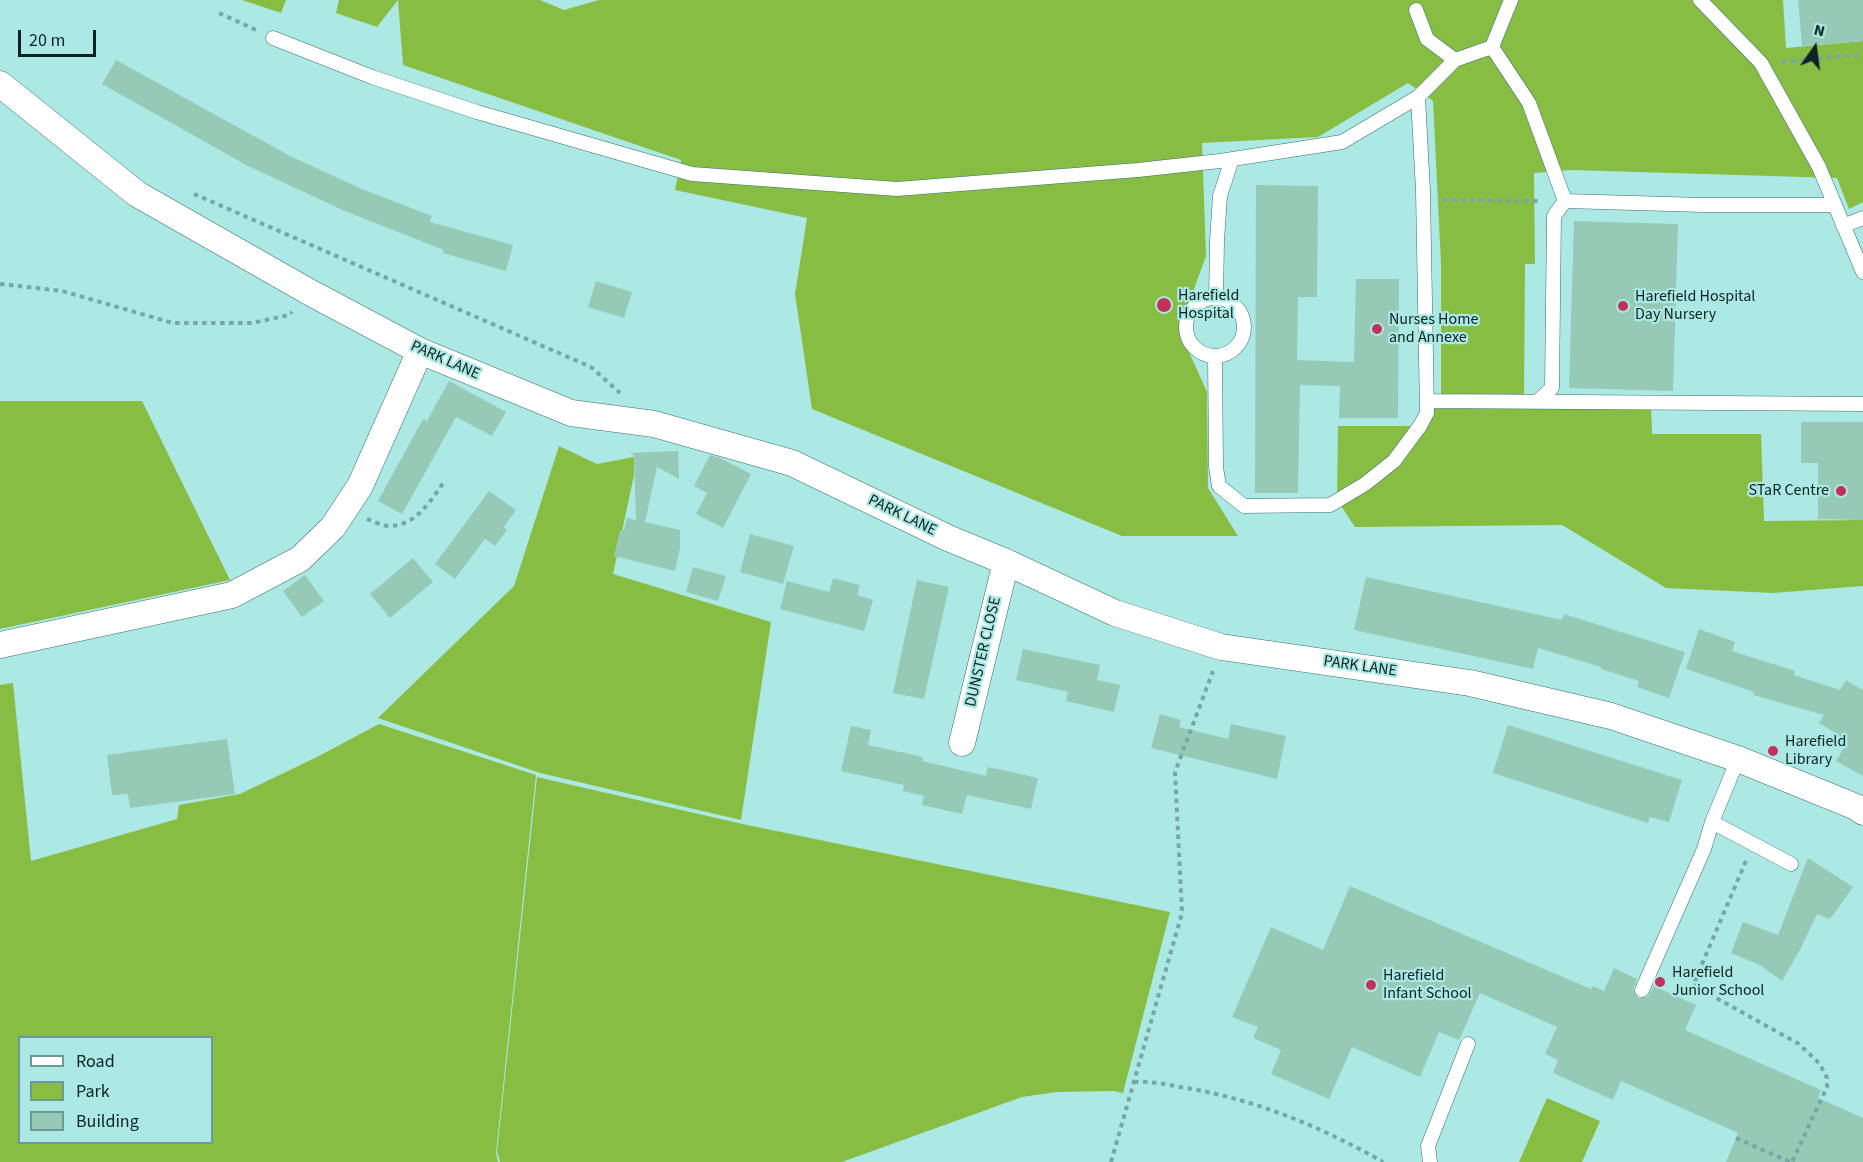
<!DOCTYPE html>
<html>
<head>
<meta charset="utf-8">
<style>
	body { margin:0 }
	#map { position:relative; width:1863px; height:1162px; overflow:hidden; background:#ade9e4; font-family:"Source Sans 3",sans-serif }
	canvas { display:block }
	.legend { position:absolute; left:18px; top:1036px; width:195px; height:108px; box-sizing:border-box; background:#ade9e4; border:2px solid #6c9a96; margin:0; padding:8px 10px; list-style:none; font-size:18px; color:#0b2322 }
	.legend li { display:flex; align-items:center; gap:12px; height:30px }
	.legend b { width:30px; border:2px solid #6c9a96 }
	.north { position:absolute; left:1785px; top:18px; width:60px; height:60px; -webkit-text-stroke:4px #ade9e4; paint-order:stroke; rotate:14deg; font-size:16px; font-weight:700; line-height:24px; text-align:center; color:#0b2322 }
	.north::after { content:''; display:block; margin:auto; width:21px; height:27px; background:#0b2322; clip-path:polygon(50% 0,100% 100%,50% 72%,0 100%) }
	.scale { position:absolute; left:18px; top:30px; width:78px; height:27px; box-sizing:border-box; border:3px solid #0b2322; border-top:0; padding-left:8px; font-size:18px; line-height:21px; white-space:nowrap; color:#0b2322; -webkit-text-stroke:4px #ade9e4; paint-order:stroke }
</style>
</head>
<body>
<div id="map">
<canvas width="1863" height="1162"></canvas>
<ul class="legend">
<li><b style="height:8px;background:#fff"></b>Road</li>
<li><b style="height:16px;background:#88bd44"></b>Park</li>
<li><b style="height:16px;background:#96cab6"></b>Building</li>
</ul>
<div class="north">N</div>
<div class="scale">20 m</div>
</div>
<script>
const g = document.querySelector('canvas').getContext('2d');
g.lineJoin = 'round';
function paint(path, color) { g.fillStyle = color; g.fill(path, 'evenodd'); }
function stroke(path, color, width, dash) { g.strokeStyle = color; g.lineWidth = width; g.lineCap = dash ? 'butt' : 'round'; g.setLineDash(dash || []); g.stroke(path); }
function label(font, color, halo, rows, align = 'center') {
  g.font = font + ' "Source Sans 3",sans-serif'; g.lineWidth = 4.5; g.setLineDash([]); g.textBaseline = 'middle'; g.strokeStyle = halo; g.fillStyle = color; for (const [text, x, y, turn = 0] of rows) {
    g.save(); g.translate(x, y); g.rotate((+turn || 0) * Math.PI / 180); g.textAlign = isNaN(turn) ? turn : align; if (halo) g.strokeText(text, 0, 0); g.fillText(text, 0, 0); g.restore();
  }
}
const green = new Path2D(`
	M242,0H286L281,13Z
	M339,0H540L564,10L599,0H1783L1786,48L1863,41V202L1849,209L1837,178L1571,170L1534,173L1535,264H1525L1524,395L1441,394V264L1433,101L1408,83L1318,137L1202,143L1206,256L1179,330L1207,392L1208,488L1238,536H1122L812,409L795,294L807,218L675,190L681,160L403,65L398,0L377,27L336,13Z
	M0,401H142L230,580L0,629Z
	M1427,401L1651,402L1652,434H1761L1764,521L1863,520V586L1773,593L1666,588L1562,525L1355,527L1337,500L1338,426H1419Z
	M559,446L597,464L634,457V475L613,574L771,622L741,820L540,773L378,718L514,586Z
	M13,683L31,861L177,819L179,805L240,794L317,757L379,724L536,775L496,1153L498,1162H0V685ZM20,1038H212V1142H20Z
	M537,777L747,825L1170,912L1123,1093L1114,1091L1056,1092L1022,1097L842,1162H500L497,1152Z
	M1547,1098L1600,1121L1582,1162H1519Z`);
const building = new Path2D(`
	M1798,0H1863V41L1802,46Z
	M116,60L290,156L362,189L432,216L430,222L513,245L506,271L443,253L444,250L347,212L248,166L102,84Z
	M1256,185L1318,186L1317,297H1298L1297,360L1354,362L1356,279H1399L1398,418H1339L1340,386L1300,385L1298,493H1255Z
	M1574,221L1678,224L1673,391L1569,388Z
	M596,281L632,292L624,318L588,307Z
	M449,381L506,412L492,436L456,417L402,514L378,501L423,419L427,421Z
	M1801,422H1863V520L1818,519V463H1801Z
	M678,451L679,479L657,467L645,522L680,530V548L675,571L614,556L620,530H624L627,518L636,520L634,455L629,453Z
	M710,455L720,458L751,474L723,528L696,514L707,493L694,486Z
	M489,491L516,510L504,527L507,530L495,546L485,539L455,579L435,564Z
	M750,534L794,546L783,584L740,572Z
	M413,558L433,582L390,618L370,594Z
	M693,567L726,576L718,601L686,592Z
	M305,575L324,601L302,617L283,591Z
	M1366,577L1562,620L1564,614L1685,652L1669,698L1637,687L1639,681L1601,669V667L1538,648L1533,669L1354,630Z
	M833,578L860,585L857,595L873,600L864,631L780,609L787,581L829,592Z
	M917,580L949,587L924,699L893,693Z
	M1699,629L1735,642L1732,651L1795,671L1794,675L1840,690L1846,680L1863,690V776L1836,761L1848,741L1819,723L1824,715L1753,695L1754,692L1686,669Z
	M1023,649L1100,665L1097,680L1120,685L1114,712L1066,701L1068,692L1016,680Z
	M1160,714L1181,720L1179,727L1228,739L1231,724L1286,736L1277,779L1151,748Z
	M1508,725L1682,780L1669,822L1650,817L1648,823L1493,773Z
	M851,726L871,730L868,745L923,757L922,761L986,776L988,767L1038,778L1031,809L967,795L962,814L922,805L924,796L903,791L904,785L841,771Z
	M227,739L235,794L130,808L128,794L112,795L107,755Z
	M1808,858L1853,887L1830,919L1817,914L1801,948L1782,981L1760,965L1731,953L1743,922L1778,935Z
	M1350,886L1591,989L1593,986L1604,991L1614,968L1637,979L1633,990L1638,998L1648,997L1654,986L1696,1005L1685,1030L1821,1090L1818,1098L1863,1118V1162H1726L1738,1133L1621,1081L1613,1100L1553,1073L1558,1060L1545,1054L1557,1027L1480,993L1459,1040L1439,1032L1420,1077L1352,1047L1329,1099L1271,1074L1281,1050L1253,1038L1258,1027L1232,1017L1271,927L1323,950Z`);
const path = new Path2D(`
	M219,13L256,30
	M1782,62L1863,54
	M194,194L591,367L620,393
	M1443,200L1540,201
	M0,284L62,291L173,323H252L289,315L292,312
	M367,519C374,522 383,526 390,526C417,525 430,501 444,482
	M1746,861L1693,985L1799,1044L1820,1064L1827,1078V1087L1792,1162
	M1134,1082C1150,1081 1165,1084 1180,1087C1252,1098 1320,1126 1383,1162
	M1736,1138L1790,1162
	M1111,1162L1182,913L1175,772L1213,671`);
const lane = new Path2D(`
	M1700,0L1761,63L1819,167L1863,272
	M1416,10L1427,39L1455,60
	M273,38L372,77L477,112L692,174L897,189L1138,170L1220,161L1342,142L1418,97L1455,60L1492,47L1511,0
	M1492,47L1529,103L1565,201L1703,205H1833
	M1843,226L1863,218
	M1186 327a29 29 0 1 1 58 0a29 29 0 1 1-58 0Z
	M1216,299L1217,241L1220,196L1232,159
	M1215,356L1216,467L1219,486L1244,506L1330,505L1365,484L1394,461L1420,426L1427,413L1423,191L1418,97
	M1427,401L1863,404
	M1538,401L1552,388L1554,216L1565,201
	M1712,822L1791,864
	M1642,990L1704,849L1712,822L1738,759
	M1430,1162L1428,1146L1468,1044`);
const street = new Path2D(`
	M0,84L137,194L311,293L420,351L571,413L654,424L792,463L948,538L1006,562L1115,613L1221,647L1470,683L1611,716L1738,759L1856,807L1863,812
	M0,645L232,595L300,559L333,527L360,486L420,351
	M962,743L1006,562`);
const markers = [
	[1164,305,8,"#c13158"],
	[1623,306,6,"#c13158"],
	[1377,329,6,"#c13158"],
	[1841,491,6,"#c13158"],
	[1773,751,6,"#c13158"],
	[1660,982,6,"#c13158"],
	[1371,985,6,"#c13158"]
];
const poiNames = [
	["Harefield",1178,296],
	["Hospital",1178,314],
	["Harefield Hospital",1635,297],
	["Day Nursery",1635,315],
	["Nurses Home",1389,320],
	["and Annexe",1389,338],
	["STaR Centre",1829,491,"right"],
	["Harefield",1785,742],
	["Library",1785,760],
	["Harefield",1672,973],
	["Junior School",1672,991],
	["Harefield",1383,976],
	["Infant School",1383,994]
];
const streetNames = [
	["PARK LANE",445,361,24],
	["PARK LANE",902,516,26],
	["DUNSTER CLOSE",984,652,-77],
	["PARK LANE",1360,667,8]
];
paint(green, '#88bd44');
paint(building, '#96cab6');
stroke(lane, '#356f6b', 15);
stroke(street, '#356f6b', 27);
stroke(path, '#77a7a4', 4, [4.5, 4.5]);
stroke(lane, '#fff', 14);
stroke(street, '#fff', 26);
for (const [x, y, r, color] of markers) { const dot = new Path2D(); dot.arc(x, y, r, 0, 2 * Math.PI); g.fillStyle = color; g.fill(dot); stroke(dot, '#ade9e4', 2); }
label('16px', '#0b2322', '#ade9e4', poiNames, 'left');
label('16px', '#0b2322', '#ade9e4', streetNames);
</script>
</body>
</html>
